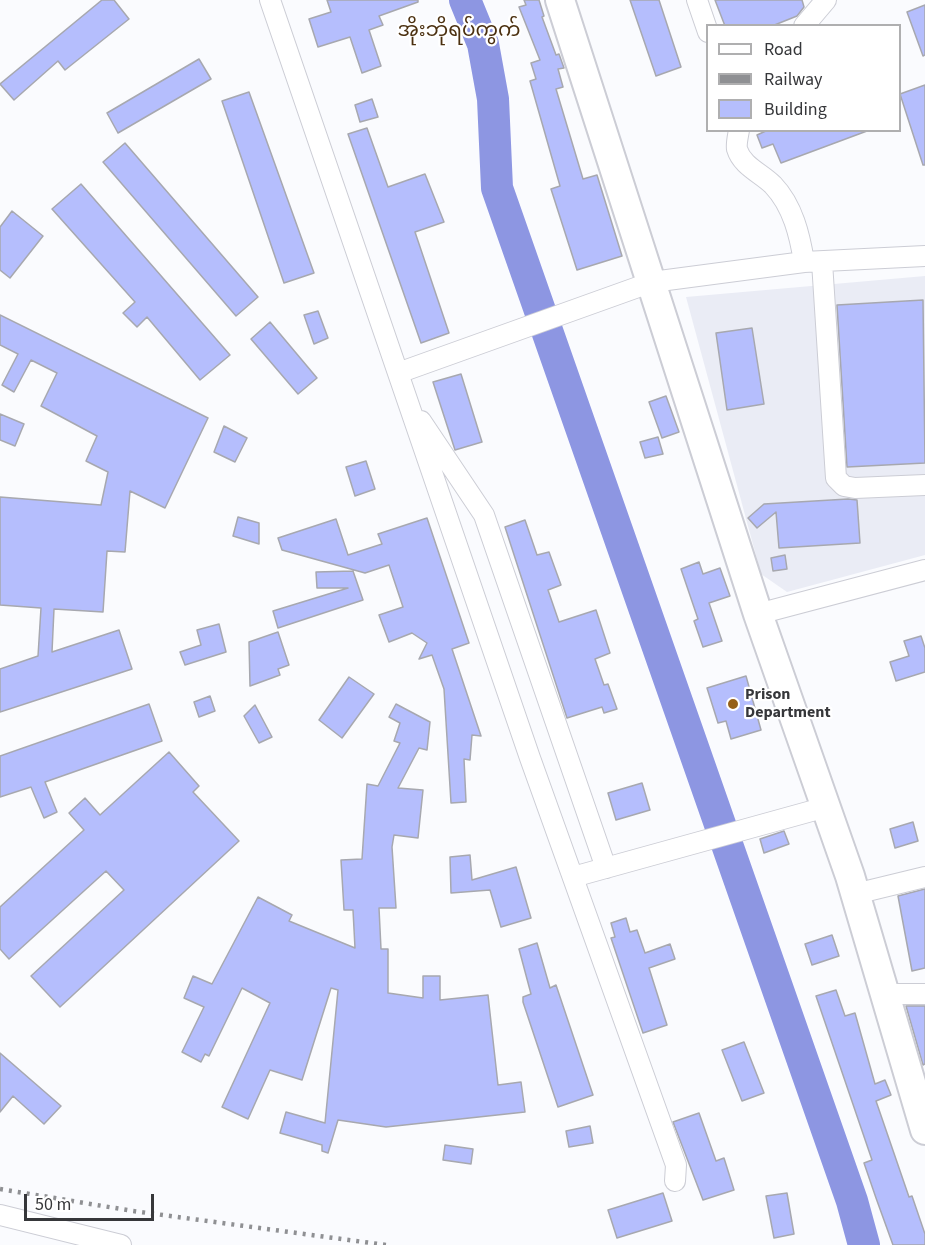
<!DOCTYPE html>
<html>
<head>
<meta charset="utf-8">
<style>
	body { margin:0 }
	#map { position:relative; width:925px; height:1245px; overflow:hidden; background:#fafbfe; font-family:"Source Sans 3",sans-serif }
	canvas { display:block }
	.legend { position:absolute; left:706px; top:24px; width:195px; height:108px; box-sizing:border-box; background:#fff; border:2px solid #afafb0; margin:0; padding:8px 10px; list-style:none; font-size:18px; color:#36373a }
	.legend li { display:flex; align-items:center; gap:12px; height:30px }
	.legend b { width:30px; border:2px solid #afafb0 }
	.scale { position:absolute; left:24px; top:1194px; width:130px; height:27px; box-sizing:border-box; border:3px solid #36373a; border-top:0; padding-left:8px; font-size:18px; line-height:21px; white-space:nowrap; color:#36373a; -webkit-text-stroke:4px #fff; paint-order:stroke }
</style>
</head>
<body>
<div id="map">
<canvas width="925" height="1245"></canvas>
<ul class="legend">
<li><b style="height:8px;background:#fff"></b>Road</li>
<li><b style="height:8px;background:#8f9093"></b>Railway</li>
<li><b style="height:16px;background:#b5befd"></b>Building</li>
</ul>
<div class="scale">50 m</div>
</div>
<script>
const g = document.querySelector('canvas').getContext('2d');
g.lineJoin = 'round';
function paint(path, color) { g.fillStyle = color; g.fill(path, 'evenodd'); }
function stroke(path, color, width, dash) { g.strokeStyle = color; g.lineWidth = width; g.lineCap = dash ? 'butt' : 'round'; g.setLineDash(dash || []); g.stroke(path); }
function label(font, color, halo, rows, align = 'center') {
  g.font = font + ' "Source Sans 3","Noto Sans Myanmar",sans-serif'; g.lineWidth = 4.5; g.setLineDash([]); g.textBaseline = 'middle'; g.strokeStyle = halo; g.fillStyle = color; for (const [text, x, y, turn = 0] of rows) {
    g.save(); g.translate(x, y); g.rotate((+turn || 0) * Math.PI / 180); g.textAlign = isNaN(turn) ? turn : align; if (halo) g.strokeText(text, 0, 0); g.fillText(text, 0, 0); g.restore();
  }
}
const built = new Path2D(`
	M925,276V555L787,592L761,574L686,297Z`);
const river = new Path2D(`
	M465,0L483,44L493,99L497,188L852,1201L864,1245`);
const building = new Path2D(`
	M102,0H114L129,19L65,70L58,61L14,100L0,84Z
	M327,0H418V2L379,16L383,25L369,30L381,66L362,73L350,37L318,47L309,19L331,12Z
	M524,0H539L544,16L542,17L556,55L559,54L564,68L558,69L563,87L556,89L583,179L597,175L622,256L577,270L551,189L560,186L530,81L536,79L531,63L540,60L519,7L526,5Z
	M630,0H659L681,67L656,76Z
	M715,0H802L804,7L797,16L772,26H725Z
	M925,5V55L923,56L907,12Z
	M199,59L211,79L118,133L107,113Z
	M925,85V165H923L900,94Z
	M249,92L314,273L284,283L222,101Z
	M372,99L378,117L360,122L355,105Z
	M367,128L388,187L425,174L444,222L415,232L449,333L421,343L348,134Z
	M768,130H867V131L781,163L773,144L762,148L757,135Z
	M125,143L258,297L236,316L103,162Z
	M81,184L230,355L200,380L147,317L137,327L123,313L135,302L52,209Z
	M12,211L43,236L10,278L0,270V227Z
	M923,300L925,463L847,467L837,305Z
	M318,311L328,338L314,344L304,315Z
	M0,315L208,418L165,508L130,491L125,552L107,551L103,612L54,609L52,652L119,630L132,669L0,712V669L38,656L41,608L0,605V497L101,505L108,472L86,461L97,436L41,406L57,373L31,360L14,392L2,385L18,354L0,345Z
	M270,322L317,378L298,394L251,339Z
	M752,328L764,404L727,410L716,333Z
	M461,374L482,442L455,450L433,382Z
	M666,396L679,432L662,438L649,402Z
	M0,414L24,424L15,446L0,440Z
	M224,426L247,438L235,462L214,452Z
	M658,437L663,454L645,458L640,442Z
	M366,461L375,489L355,496L346,467Z
	M848,499L857,500L860,543L779,548L776,512L757,528L748,518L764,504Z
	M238,517L259,523V544L233,536Z
	M427,518L469,643L452,649L481,736L472,735L470,760L464,759L466,802L451,803L444,689L432,655L419,659L427,643L412,633L389,642L379,615L403,607L389,565L365,573L282,550L278,538L336,519L348,555L382,544L378,534Z
	M525,520L537,555L549,552L561,585L548,590L559,622L596,610L610,653L595,659L604,685L608,684L617,709L604,713L602,707L567,718L505,527Z
	M785,555L787,569L773,571L771,558Z
	M699,562L703,574L720,568L730,596L709,603L722,641L703,647L694,621L698,619L681,569Z
	M353,571L363,600L278,628L273,611L348,588H317L316,572Z
	M219,624L226,652L185,665L180,652L201,645L197,630Z
	M278,632L289,665L278,669L280,675L250,686L249,642Z
	M921,636L925,648V672L896,681L890,662L909,656L904,641Z
	M746,676L761,730L731,739L726,721L718,723L707,688Z
	M349,677L374,694L342,738L319,720Z
	M210,696L215,711L199,717L194,702Z
	M149,704L162,741L45,782L57,812L44,818L31,787L0,797V756Z
	M396,704L430,722L427,750L419,748L398,788L423,790L418,838L394,835L392,847L396,908H379L381,949H388V993L423,998V976H440V1000L488,995L498,1085L521,1082L525,1112L386,1127L338,1120L328,1153L322,1151V1145L280,1133L286,1112L325,1123L338,990L331,988L302,1080L270,1070L248,1119L222,1107L270,1003L242,988L209,1056L205,1054L201,1062L182,1052L204,1007L184,998L193,976L212,984L258,897L292,915L289,921L355,948L353,910H344L341,860L362,859L367,784L378,786L400,743L394,741L400,723L389,717Z
	M255,705L272,737L259,743L244,716Z
	M169,752L199,786L193,792L239,841L60,1007L31,976L124,890L106,871L9,959L0,949V907L84,830L69,813L85,798L100,815Z
	M642,783L650,810L616,820L608,793Z
	M913,822L918,841L895,848L890,829Z
	M784,831L789,844L764,853L760,839Z
	M470,855L472,880L516,867L531,918L501,927L490,890L451,893L450,857Z
	M925,889V968L912,971L898,896Z
	M626,918L630,932L637,930L645,953L670,944L675,959L649,968L667,1025L643,1033L611,938L615,937L611,923Z
	M832,935L839,956L812,965L805,944Z
	M537,943L550,988L556,985L593,1095L558,1107L523,1002V997L531,994L519,949Z
	M836,990L845,1016L855,1013L875,1084L885,1080L891,1095L876,1101L909,1197L912,1196L925,1234V1245H893L876,1198L864,1163L872,1160L816,996Z
	M906,1006H925V1064L923,1065Z
	M744,1042L764,1093L742,1101L722,1050Z
	M0,1053L61,1106L44,1124L13,1096L0,1112Z
	M699,1113L716,1161L724,1158L734,1190L703,1200L673,1122Z
	M590,1126L593,1143L569,1147L566,1131Z
	M445,1145L473,1149L471,1164L443,1160Z
	M663,1193L672,1221L617,1238L608,1210Z
	M787,1193L794,1234L774,1238L766,1196Z`);
const street = new Path2D(`
	M270,0L530,758L676,1165L675,1181
	M697,0L708,32
	M804,26L826,0
	M739,130C738,136 736,144 737,149C742,166 761,173 773,185C793,206 800,236 804,262
	M822,262L836,478L844,486L855,488L925,485
	M398,373L652,282L804,262L925,256
	M421,421L484,515L606,868
	M758,614L925,570
	M573,877L826,807
	M855,894L925,877
	M885,994H925
	M0,1215L121,1245`);
const secondary = new Path2D(`
	M560,0L758,614L850,876L925,1130`);
const rail = new Path2D(`
	M0,1189L133,1211L386,1245`);
const markers = [
	[733,704,6,"#966018"]
];
const poiNames = [
	["Prison",745,695],
	["Department",745,713]
];
const quarterNames = [
	["အိုးဘိုရပ်ကွက်",459,32]
];
paint(built, '#eaecf5');
stroke(river, '#8d96e2', 32);
paint(building, '#b5befd');
stroke(building, '#a7a8af', 1.5);
stroke(street, '#cccdd5', 22);
stroke(secondary, '#cccdd5', 32);
stroke(street, '#fff', 20);
stroke(secondary, '#fff', 28);
stroke(rail, '#8f9093', 4.5, [3, 6]);
for (const [x, y, r, color] of markers) { const dot = new Path2D(); dot.arc(x, y, r, 0, 2 * Math.PI); g.fillStyle = color; g.fill(dot); stroke(dot, '#fff', 2); }
label('bold 16px', '#36373a', '#fff', poiNames, 'left');
label('20px', '#4b3010', '#fff', quarterNames);
</script>
</body>
</html>
